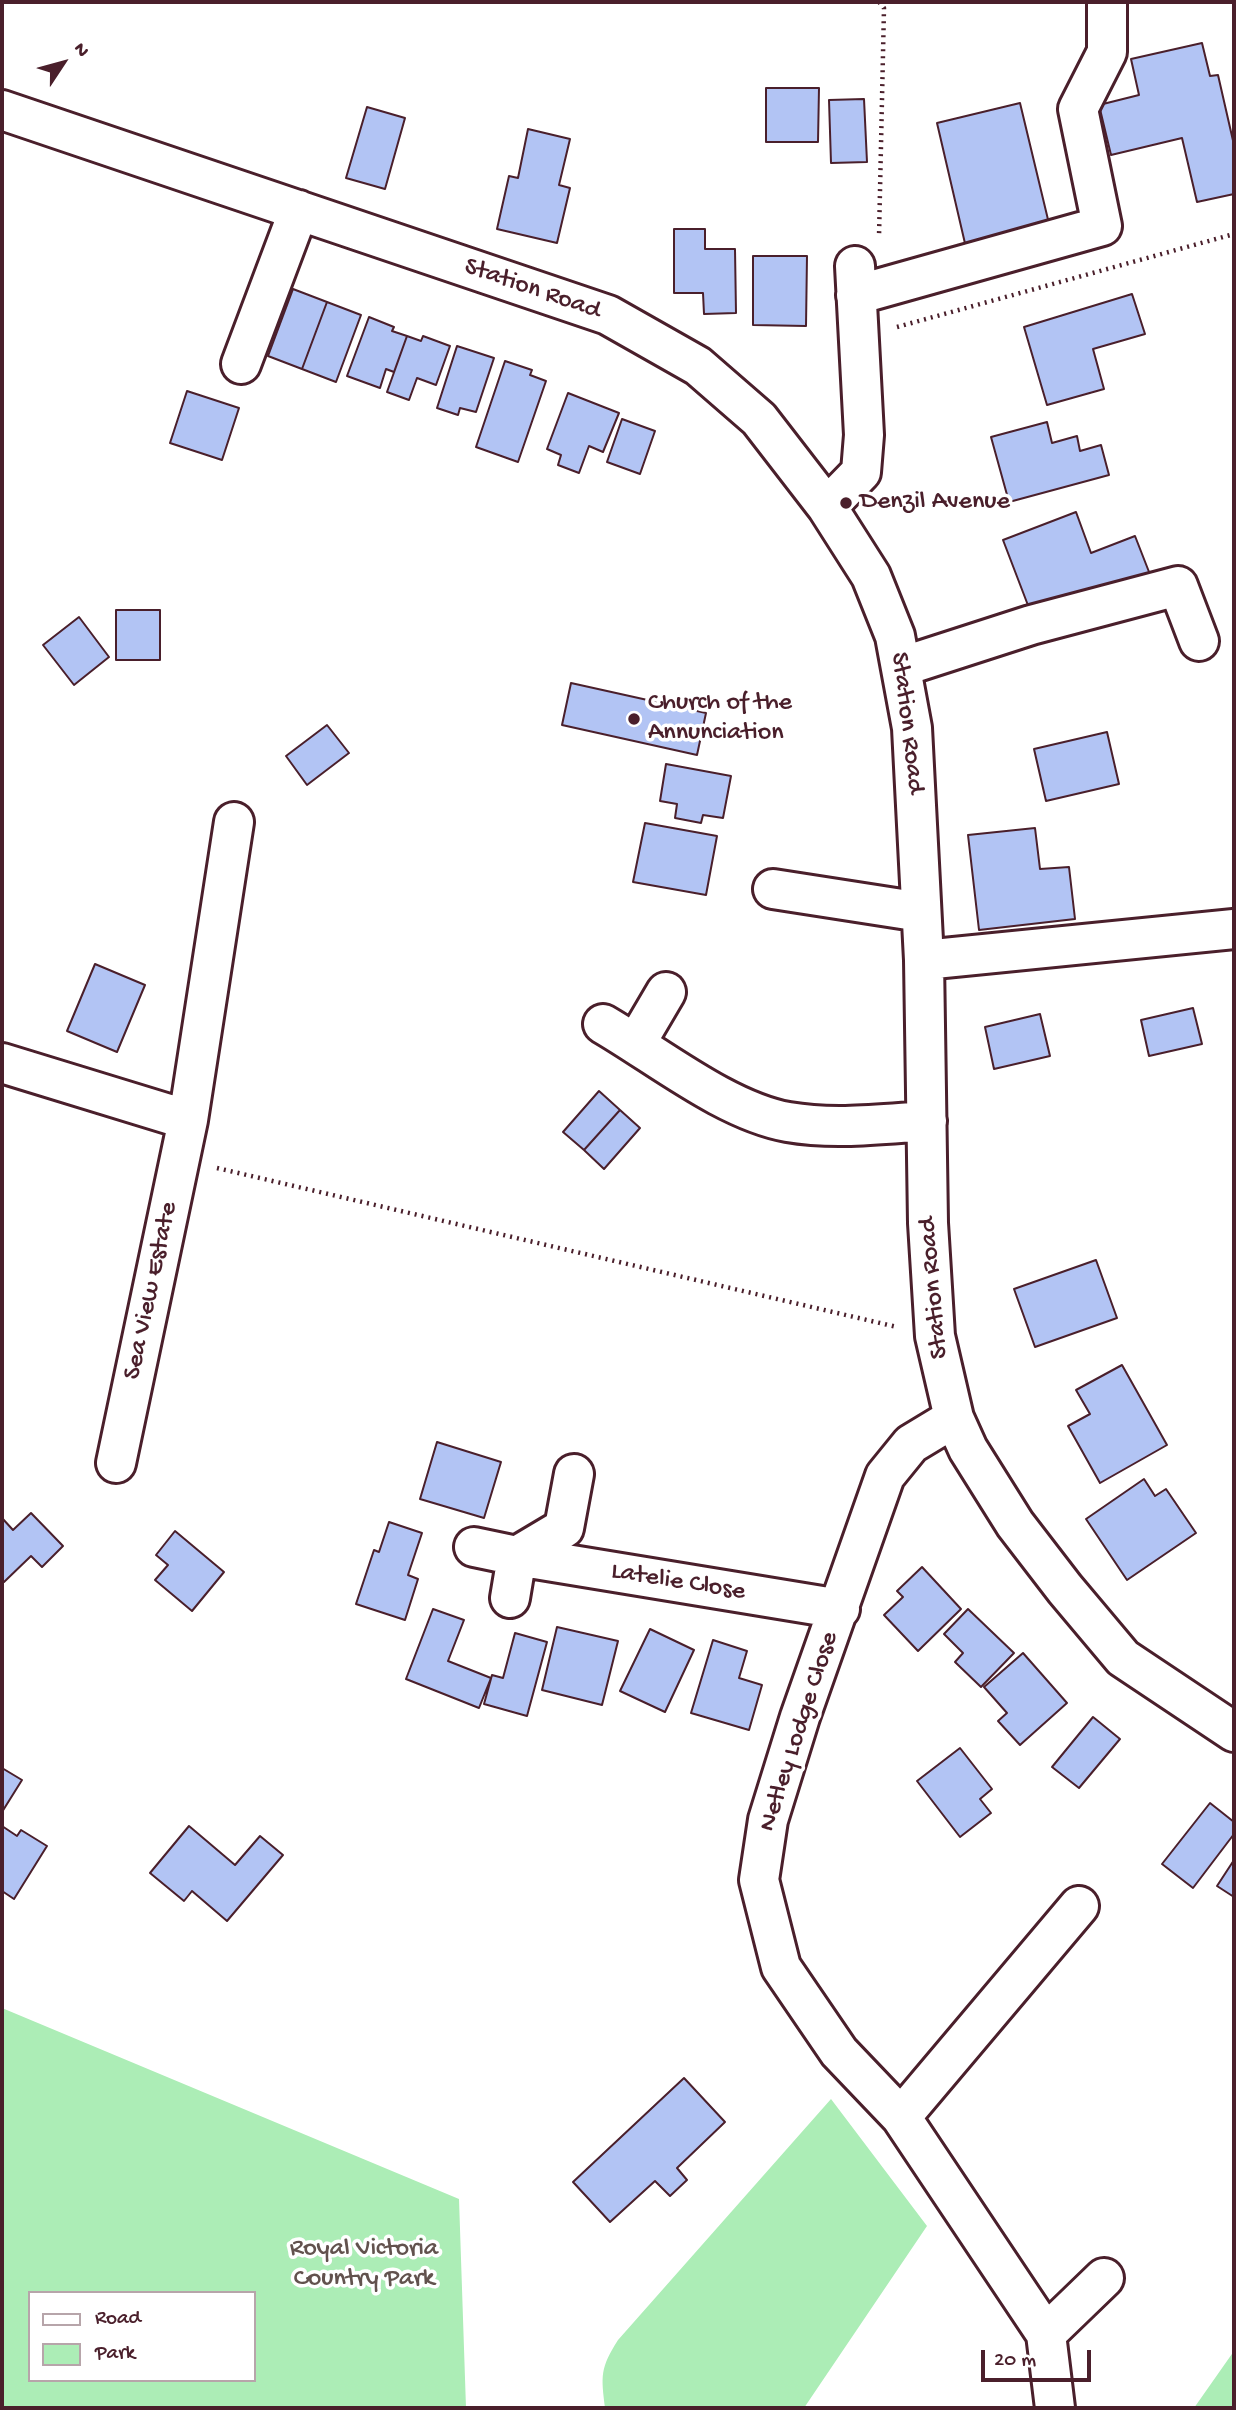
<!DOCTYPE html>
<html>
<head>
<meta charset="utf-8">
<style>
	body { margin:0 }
	#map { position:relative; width:1236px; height:2410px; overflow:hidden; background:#fff; font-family:"Gochi Hand",sans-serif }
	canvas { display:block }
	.frame { position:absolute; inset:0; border:4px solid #4a1f2b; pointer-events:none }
	.legend { position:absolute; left:28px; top:2291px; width:228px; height:91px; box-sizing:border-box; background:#fff; border:2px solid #b7a5aa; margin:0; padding:9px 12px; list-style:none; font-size:21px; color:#4a1f2b }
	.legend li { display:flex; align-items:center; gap:14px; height:35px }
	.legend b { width:35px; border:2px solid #b7a5aa }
	.north { position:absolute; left:28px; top:28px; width:70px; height:70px; -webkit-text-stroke:5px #fff; paint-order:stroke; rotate:54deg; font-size:19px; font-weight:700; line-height:28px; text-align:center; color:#4a1f2b }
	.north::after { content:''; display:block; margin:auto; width:24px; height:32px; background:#4a1f2b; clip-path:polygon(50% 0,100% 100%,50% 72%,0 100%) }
	.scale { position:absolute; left:981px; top:2350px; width:110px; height:32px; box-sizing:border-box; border:4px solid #4a1f2b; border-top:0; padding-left:9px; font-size:21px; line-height:24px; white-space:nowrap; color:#4a1f2b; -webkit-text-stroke:5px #fff; paint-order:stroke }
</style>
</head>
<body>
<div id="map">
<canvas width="1236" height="2410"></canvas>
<div class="frame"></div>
<ul class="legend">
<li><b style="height:9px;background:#fff"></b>Road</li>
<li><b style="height:19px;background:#acedb6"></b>Park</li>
</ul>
<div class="north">N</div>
<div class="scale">20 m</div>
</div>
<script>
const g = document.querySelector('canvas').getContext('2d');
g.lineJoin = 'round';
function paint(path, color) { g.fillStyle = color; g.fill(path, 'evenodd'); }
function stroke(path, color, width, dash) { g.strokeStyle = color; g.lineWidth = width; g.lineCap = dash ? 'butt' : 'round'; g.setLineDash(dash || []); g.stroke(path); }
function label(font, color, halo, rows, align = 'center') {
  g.font = font + ' "Gochi Hand",sans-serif'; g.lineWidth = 7; g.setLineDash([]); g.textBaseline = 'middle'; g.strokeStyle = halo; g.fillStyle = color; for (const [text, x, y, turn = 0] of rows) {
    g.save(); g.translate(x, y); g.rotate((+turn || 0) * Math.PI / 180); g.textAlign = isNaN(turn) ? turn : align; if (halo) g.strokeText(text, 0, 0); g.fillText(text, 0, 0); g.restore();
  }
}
const green = new Path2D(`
	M2,2008L459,2199L466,2408H2ZM30,2293H254V2380H30Z
	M831,2099L927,2226L804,2408H605C601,2376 600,2368 618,2340Z
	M1234,2351V2408H1194Z`);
const building = new Path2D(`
	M1202,43L1210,76L1218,75L1234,145V194L1197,202L1182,138L1111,155L1099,105L1139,95L1131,59Z
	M766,88H819L818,142H766Z
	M864,99L867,162L831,163L829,100Z
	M1020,103L1051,232L967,252L937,123Z
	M367,107L405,118L385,189L346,178Z
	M528,129L570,139L559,185L570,188L557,243L497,229L509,176L518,178Z
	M674,229H705V249H735L736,313L704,314L703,293H674Z
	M753,256H807L806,326L753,325Z
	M293,289L327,302L302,369L268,356Z
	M1132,294L1145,334L1093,349L1104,389L1047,405L1024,327Z
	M327,302L361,315L336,382L302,369Z
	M369,317L394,327L392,331L407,336L394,372L386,369L380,388L347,376Z
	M407,336L421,341L423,336L450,346L436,385L417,378L409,400L387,392Z
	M457,346L494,358L476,412L460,408L458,415L437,408Z
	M505,361L532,370L530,375L546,381L518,462L476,447Z
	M187,391L239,408L222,460L170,443Z
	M568,393L619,413L603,452L589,446L579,473L558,465L561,455L547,449Z
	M622,419L655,431L640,474L607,462Z
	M1047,422L1052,443L1077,436L1080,451L1101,445L1109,475L1009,502L991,437Z
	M1076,512L1091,553L1135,536L1151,577L1034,621L1003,540Z
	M116,610H160V660H116Z
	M79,617L109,657L74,685L43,645Z
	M571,683L706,713L697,755L562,725Z
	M327,725L349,753L307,785L286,756Z
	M1107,732L1119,784L1046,801L1034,749Z
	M666,764L731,776L723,818L703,815L701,823L675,818L677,804L660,801Z
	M645,823L717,836L706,895L633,882Z
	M1035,828L1040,869L1069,867L1075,919L979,930L968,835Z
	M95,964L145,985L117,1052L67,1031Z
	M1193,1008L1202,1044L1149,1056L1141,1020Z
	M1040,1014L1050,1056L994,1069L985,1027Z
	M599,1091L620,1110L584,1150L563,1132Z
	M620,1110L640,1128L604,1169L584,1150Z
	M1096,1260L1117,1318L1035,1347L1014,1289Z
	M1122,1365L1167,1445L1100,1483L1068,1426L1090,1414L1076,1390Z
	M437,1442L501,1462L484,1518L420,1499Z
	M1144,1479L1155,1496L1166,1489L1196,1533L1127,1580L1086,1519Z
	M31,1513L63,1546L42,1567L31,1556L4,1582L2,1579V1518L13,1530Z
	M389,1522L422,1533L408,1575L418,1579L405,1620L356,1604L374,1550L379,1552Z
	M175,1531L224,1572L192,1611L155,1580L168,1565L156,1555Z
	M922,1567L961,1609L918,1651L884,1615L903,1597L897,1591Z
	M433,1609L464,1620L448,1661L491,1678L479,1708L406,1679Z
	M968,1609L1014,1653L981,1687L955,1662L963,1653L944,1634Z
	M557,1627L618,1641L602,1705L542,1690Z
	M650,1629L694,1650L665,1712L620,1691Z
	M515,1633L547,1642L527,1716L484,1704L492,1675L503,1678Z
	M713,1640L747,1651L739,1678L762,1685L749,1730L691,1713Z
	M1023,1653L1067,1703L1020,1745L998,1721L1007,1713L984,1687Z
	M1093,1717L1120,1739L1079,1788L1052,1767Z
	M960,1748L992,1789L980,1799L991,1813L960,1837L917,1781Z
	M2,1768L22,1780L2,1812Z
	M1210,1803L1234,1822V1834L1193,1888L1162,1864Z
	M2,1826L17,1836L21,1830L47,1846L14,1899L2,1891Z
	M189,1826L235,1865L260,1836L283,1855L227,1921L192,1891L184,1901L150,1873Z
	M1234,1860V1897L1217,1886Z
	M684,2078L725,2122L677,2168L687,2180L670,2196L655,2181L610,2222L573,2182Z`);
const path = new Path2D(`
	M879,2L884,8L879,237
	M897,327L1234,234
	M217,1168L897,1327`);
const minor = new Path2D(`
	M2,110L608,315L698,366L759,419L827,507L871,576L895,636L912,728L924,960L928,1223L935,1336L954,1418L968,1449L1015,1524L1065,1589L1123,1658L1234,1732
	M856,295L1102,226L1078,109L1107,52V2
	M241,364L299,210
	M827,507L861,472L864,435L855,266
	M901,667L1031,625L1178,586L1199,641
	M773,889L921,912
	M924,960L1234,929
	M603,1024C658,1056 726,1111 788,1122C834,1130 881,1124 927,1121
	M636,1043L666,992
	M2,1063L188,1120
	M954,1418L911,1444L885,1476L800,1717L768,1820L759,1880L781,1967L839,2052L901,2117L1046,2334L1104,2278
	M116,1463L188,1120L234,822
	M474,1547L517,1556L564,1528L574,1474
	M510,1598L517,1556L840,1609
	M901,2117L1079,1906
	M1046,2334L1055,2408`);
const markers = [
	[846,503,7,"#4a1f2b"],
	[634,719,7,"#4a1f2b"]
];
const streetNames = [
	["Station Road",532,290,19],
	["Station Road",906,723,83],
	["Station Road",935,1288,-95],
	["Sea View Estate",152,1291,-78],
	["Latelie Close",678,1583,9],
	["Netley Lodge Close",800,1732,-72]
];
const poiNames = [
	["Denzil Avenue",860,503],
	["Church of the",648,704],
	["Annunciation",648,734]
];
const parkNames = [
	["Royal Victoria",364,2250],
	["Country Park",364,2280]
];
paint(green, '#acedb6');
paint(building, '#b2c4f4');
stroke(building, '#4a1f2b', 2);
stroke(minor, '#4a1f2b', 44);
stroke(path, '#4a1f2b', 4.5, [2, 5]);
stroke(minor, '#fff', 38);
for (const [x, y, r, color] of markers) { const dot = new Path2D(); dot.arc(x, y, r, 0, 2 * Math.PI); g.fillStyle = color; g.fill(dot); stroke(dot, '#fff', 2.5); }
label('26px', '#4a1f2b', '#fff', streetNames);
label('26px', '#4a1f2b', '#fff', poiNames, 'left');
label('26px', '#62524e', '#fff', parkNames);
</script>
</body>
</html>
